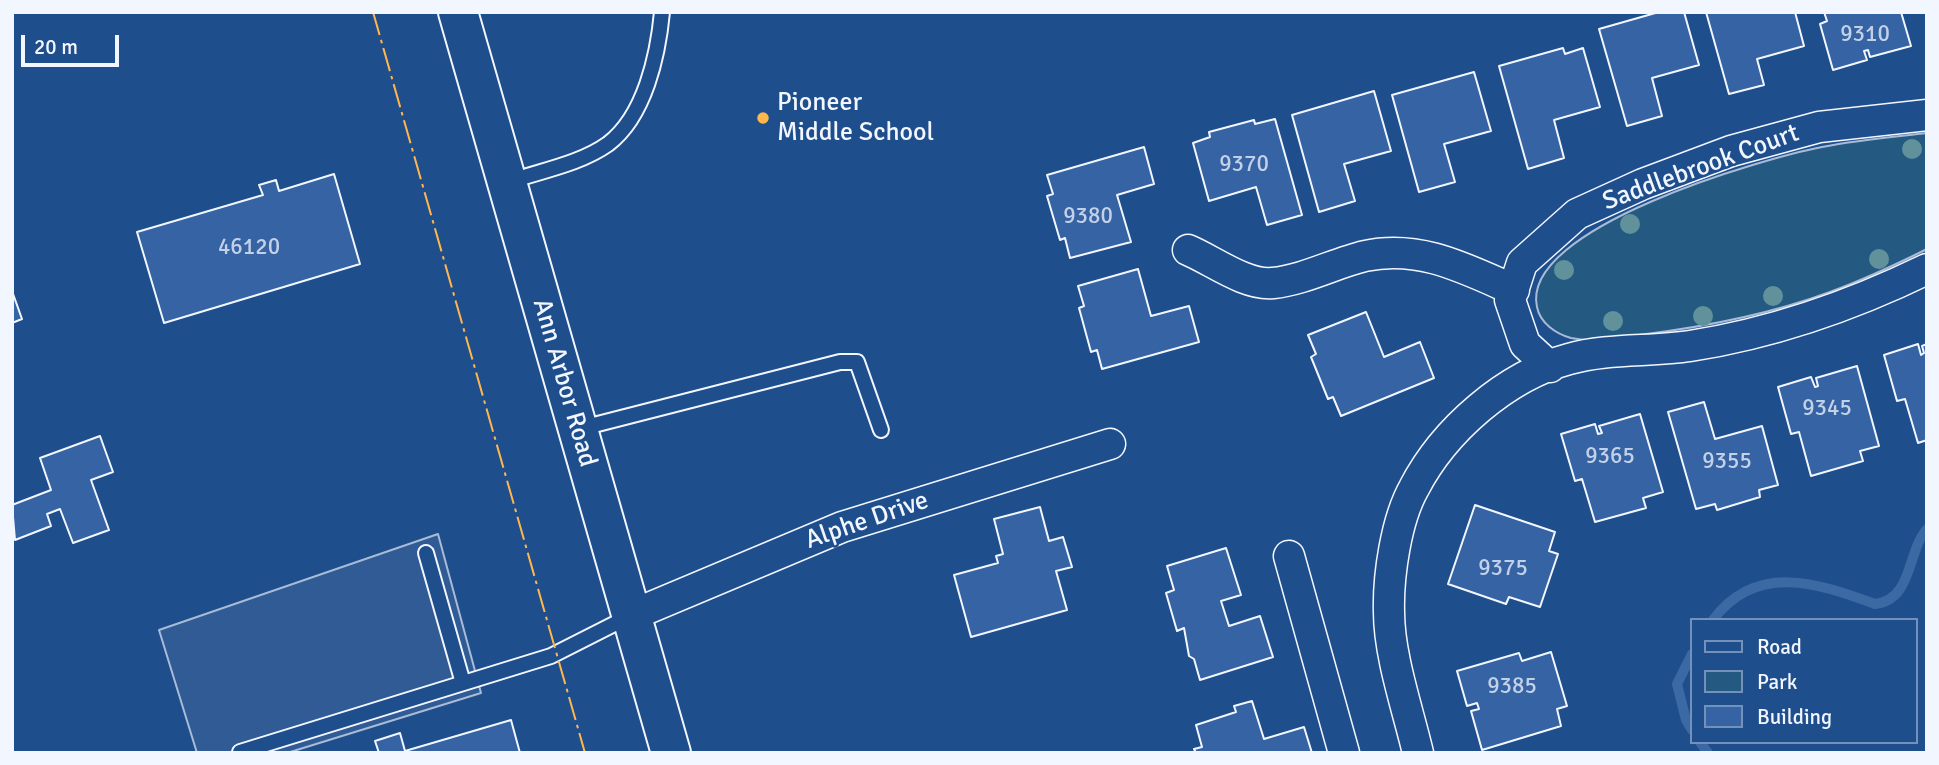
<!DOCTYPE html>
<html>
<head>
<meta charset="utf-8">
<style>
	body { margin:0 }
	#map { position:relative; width:1939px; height:765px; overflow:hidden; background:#1f4e8c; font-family:Signika,sans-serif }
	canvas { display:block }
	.frame { position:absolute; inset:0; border:14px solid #f2f6ff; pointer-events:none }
	.legend { position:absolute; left:1690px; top:618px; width:228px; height:126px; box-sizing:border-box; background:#1f4e8c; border:2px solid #7391ba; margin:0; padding:9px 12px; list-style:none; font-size:21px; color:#f2f6ff }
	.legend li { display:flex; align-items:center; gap:14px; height:35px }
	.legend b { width:35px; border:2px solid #7391ba }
	.scale { position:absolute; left:21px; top:35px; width:98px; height:32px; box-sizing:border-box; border:4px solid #f2f6ff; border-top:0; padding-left:9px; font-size:21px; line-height:24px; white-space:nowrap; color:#f2f6ff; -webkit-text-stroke:5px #1f4e8c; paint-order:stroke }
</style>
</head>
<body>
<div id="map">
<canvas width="1939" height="765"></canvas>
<div class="frame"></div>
<ul class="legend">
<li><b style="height:9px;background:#1f4e8c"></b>Road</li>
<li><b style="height:19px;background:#245a82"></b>Park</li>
<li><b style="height:19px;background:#3563a3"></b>Building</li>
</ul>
<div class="scale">20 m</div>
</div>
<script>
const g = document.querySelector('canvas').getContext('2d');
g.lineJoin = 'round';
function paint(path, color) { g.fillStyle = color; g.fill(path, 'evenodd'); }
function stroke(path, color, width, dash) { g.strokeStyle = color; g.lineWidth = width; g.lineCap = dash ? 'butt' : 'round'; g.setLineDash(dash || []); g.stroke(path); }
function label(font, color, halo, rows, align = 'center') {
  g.font = font + ' Signika,sans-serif'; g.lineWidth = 5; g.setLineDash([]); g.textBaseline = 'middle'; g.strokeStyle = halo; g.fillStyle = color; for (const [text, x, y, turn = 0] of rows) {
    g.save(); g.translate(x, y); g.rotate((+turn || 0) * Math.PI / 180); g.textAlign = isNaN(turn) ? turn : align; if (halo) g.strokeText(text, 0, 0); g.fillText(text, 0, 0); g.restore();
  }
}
const green = new Path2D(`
	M1927,133V249C1895,265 1863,280 1830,292C1768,315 1704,327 1639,335C1617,338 1593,343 1571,338C1556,334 1540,323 1537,307C1519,228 1765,158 1822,147C1856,140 1892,137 1927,133Z`);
const parking = new Path2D(`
	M438,534L481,693L287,753H197L159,630Z`);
const stream = new Path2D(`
	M1713,620C1756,562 1818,583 1875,604C1913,600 1907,551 1927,529
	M1692,654L1677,684L1686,720L1692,730
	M1700,742L1708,753`);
const building = new Path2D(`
	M1659,12H1684L1699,65L1652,78L1662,116L1627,126L1599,29Z
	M1706,12H1795L1804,46L1757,59L1764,85L1729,94Z
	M1824,12H1901L1911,46L1870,57L1868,50L1864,51L1867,60L1833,70L1820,24L1827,21Z
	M1563,48L1565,54L1583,48L1600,107L1554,120L1564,158L1528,169L1499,66Z
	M1474,72L1491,131L1444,144L1455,182L1419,192L1392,95Z
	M1374,91L1391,151L1344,164L1355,201L1319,212L1292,115Z
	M1275,119L1302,215L1267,225L1256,187L1209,201L1193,143L1210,137L1209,132L1254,120L1255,124Z
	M1144,147L1154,184L1117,195L1131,242L1070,258L1065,238L1060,240L1047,196L1053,194L1047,175Z
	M334,174L360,264L164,323L137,232L263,195L259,185L276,180L279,191Z
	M1138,269L1151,316L1189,306L1199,342L1102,369L1097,350L1091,352L1079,308L1084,306L1078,286Z
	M12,291L22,319L12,323Z
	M1366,312L1384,357L1420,342L1434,378L1341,416L1333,397L1328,399L1311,357L1316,354L1308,335Z
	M1918,344L1921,355L1924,353L1922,346L1927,344V440L1918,443L1905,399L1897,401L1884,355Z
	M1857,366L1879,446L1860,451L1863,461L1811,476L1799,432L1791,434L1778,387L1811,377L1815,387L1818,386L1816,378Z
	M1704,402L1715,439L1762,426L1778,485L1759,490L1760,497L1717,510L1715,504L1696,509L1668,412Z
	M1640,414L1663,492L1643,498L1646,508L1595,522L1582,479L1575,481L1561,434L1595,424L1598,434L1602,433L1599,426Z
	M100,436L113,472L91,480L109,530L73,543L60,509L47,514L51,526L15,540L12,505L51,490L40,458Z
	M1475,505L1555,532L1549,551L1558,554L1540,607L1509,597L1506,604L1448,584Z
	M1040,507L1049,541L1063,537L1072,567L1056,571L1067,610L971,637L954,575L998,563L996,556L1003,554L994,519Z
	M1226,548L1241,595L1221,601L1229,626L1260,616L1273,657L1200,680L1194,659L1189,656L1184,628L1177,631L1166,593L1174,590L1167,566Z
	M1551,652L1567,706L1557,709L1561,726L1482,750L1471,711L1479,709L1477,703L1467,706L1457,671L1519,653L1522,661Z
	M1252,701L1264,739L1304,727L1312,753H1196L1194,749L1202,747L1196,725L1236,712L1234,706Z
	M511,720L520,753H379L375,741L400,733L405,751Z`);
const service = new Path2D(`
	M508,182C540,171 580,164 608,144C645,116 658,55 662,12
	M578,429L840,362H857L881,430
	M426,553L463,683
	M240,752L551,656L630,616`);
const minor = new Path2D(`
	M1188,250C1212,260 1246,286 1273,283C1304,280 1335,263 1365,256C1420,244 1466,269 1514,290
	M1550,367L1525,344L1510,300L1522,263L1577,214L1643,184L1731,151L1819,127L1927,115
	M1289,556L1344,753
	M630,616L842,527L1110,444
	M1418,753C1408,710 1389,656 1389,612C1388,576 1396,520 1414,488C1444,430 1506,376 1569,359C1607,348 1651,352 1690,346C1774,333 1851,306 1927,269`);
const secondary = new Path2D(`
	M458,12L671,753`);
const power = new Path2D(`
	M373,12L585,753`);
const trees = [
	[1912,149],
	[1630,224],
	[1879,259],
	[1564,270],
	[1773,296],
	[1703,316],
	[1613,321]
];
const markers = [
	[763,118,7,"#ffb74d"]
];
const numberNames = [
	["9310",1865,35],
	["9370",1244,165],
	["9380",1088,217],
	["46120",249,248],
	["9345",1827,409],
	["9365",1610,457],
	["9355",1727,462],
	["9375",1503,569],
	["9385",1512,687]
];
const poiNames = [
	["Pioneer",777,103],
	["Middle School",777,133]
];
const streetNames = [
	["Saddlebrook Court",1701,168,-20],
	["Ann Arbor Road",564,383,74],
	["Alphe Drive",867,521,-19]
];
paint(green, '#245a82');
stroke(green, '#a8bbd7', 2);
paint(parking, '#305b95');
stroke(parking, '#a8bbd7', 2);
stroke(stream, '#3b69a3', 10);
paint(building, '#3563a3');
stroke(building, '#f2f6ff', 2);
stroke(service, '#f2f6ff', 18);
stroke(minor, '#f2f6ff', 33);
stroke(secondary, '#f2f6ff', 42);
stroke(service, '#1f4e8c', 14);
stroke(minor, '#1f4e8c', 30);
stroke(secondary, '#1f4e8c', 38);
stroke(power, '#ffb74d', 2, [24, 5, 3.5, 5]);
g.fillStyle = '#61919a';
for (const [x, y] of trees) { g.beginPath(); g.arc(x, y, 10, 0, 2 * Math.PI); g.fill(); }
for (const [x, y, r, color] of markers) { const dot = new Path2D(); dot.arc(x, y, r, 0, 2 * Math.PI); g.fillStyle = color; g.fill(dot); stroke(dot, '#1f4e8c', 2.5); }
label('23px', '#c3d1e8', null, numberNames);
label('26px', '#f2f6ff', '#1f4e8c', poiNames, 'left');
label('26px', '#f2f6ff', '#1f4e8c', streetNames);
</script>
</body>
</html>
